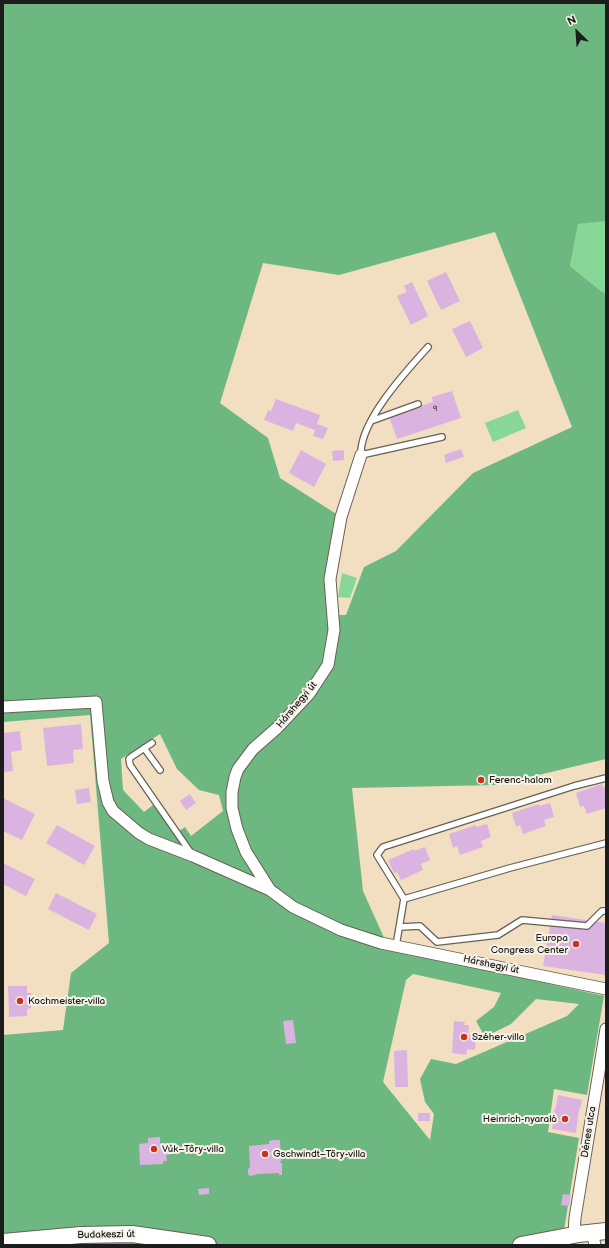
<!DOCTYPE html>
<html>
<head>
<meta charset="utf-8">
<style>
	body { margin:0 }
	#map { position:relative; width:609px; height:1248px; overflow:hidden; background:#f2dec1; font-family:"Balsamiq Sans",sans-serif }
	canvas { display:block }
	.frame { position:absolute; inset:0; border:4px solid #1c1c1c; pointer-events:none }
	.north { position:absolute; left:557px; top:12px; width:40px; height:40px; -webkit-text-stroke:3px #f7f3e8; paint-order:stroke; rotate:335deg; font-size:11px; font-weight:700; line-height:16px; text-align:center; color:#1c1c1c }
	.north::after { content:''; display:block; margin:auto; width:14px; height:18px; background:#1c1c1c; clip-path:polygon(50% 0,100% 100%,50% 72%,0 100%) }
</style>
</head>
<body>
<div id="map">
<canvas width="609" height="1248"></canvas>
<div class="frame"></div>
<div class="north">N</div>
</div>
<script>
const g = document.querySelector('canvas').getContext('2d');
g.lineJoin = 'round';
function paint(path, color) { g.fillStyle = color; g.fill(path, 'evenodd'); }
function stroke(path, color, width, dash) { g.strokeStyle = color; g.lineWidth = width; g.lineCap = dash ? 'butt' : 'round'; g.setLineDash(dash || []); g.stroke(path); }
function label(font, color, halo, rows, align = 'center') {
  g.font = font + ' "Balsamiq Sans",sans-serif'; g.lineWidth = 4; g.setLineDash([]); g.textBaseline = 'middle'; g.strokeStyle = halo; g.fillStyle = color; for (const [text, x, y, turn = 0] of rows) {
    g.save(); g.translate(x, y); g.rotate((+turn || 0) * Math.PI / 180); g.textAlign = isNaN(turn) ? turn : align; if (halo) g.strokeText(text, 0, 0); g.fillText(text, 0, 0); g.restore();
  }
}
const green = new Path2D(`
	M605,220L606,221V293L601,291L570,266L578,224Z
	M518,410L526,428L493,442L485,423Z
	M342,573L357,578L350,598L338,597Z`);
const forest = new Path2D(`
	M3,3H606V221L578,224L570,266L601,291L606,293V759L496,785L352,788L363,891L385,940L384,947L604,996L587,1095L554,1089L548,1132L579,1138L564,1230L572,1245H3V1035L63,1030L71,973L109,943L90,715L3,722ZM495,232L572,427L473,473L396,551L364,567L346,615H333L330,579L341,517L280,478L268,438L220,403L263,263L339,275ZM160,734L177,769L199,790L219,795L223,811L191,836L185,827L175,834L153,805L144,812L123,790L121,759ZM413,974L501,993L494,1007L476,1021L485,1037L511,1024L536,999L579,1004L567,1016L456,1064L431,1059L420,1079L425,1102L434,1114L430,1140L383,1082L406,980Z`);
const building = new Path2D(`
	M446,272L460,301L441,310L427,281Z
	M412,282L428,316L411,325L397,296L407,292L404,286Z
	M470,321L483,348L466,357L452,329Z
	M452,391L461,418L397,439L389,416L433,402L432,397Z
	M276,399L320,415L317,424L328,428L323,439L313,436L315,430L296,423L293,431L264,420L268,410L271,411Z
	M461,449L464,457L446,463L444,455Z
	M301,450L326,464L314,487L289,473Z
	M344,450V460L333,461L332,451Z
	M81,724L83,749L73,750L74,763L47,766L43,728Z
	M20,731L22,750L11,752L13,771L3,772V733Z
	M602,784L603,787L606,786V808L587,814L584,806L580,807L576,793Z
	M89,788L91,802L77,804L75,790Z
	M190,794L196,803L186,810L180,801Z
	M3,798L35,814L22,840L3,831Z
	M550,803L554,817L544,820L546,826L523,834L520,825L516,827L512,813L539,804V806Z
	M487,824L491,837L481,841L483,847L460,855L457,846L453,848L449,834L476,825V827Z
	M57,825L95,846L84,865L46,843Z
	M425,847L430,860L421,864L423,870L401,880L397,872L394,873L388,860L414,849L415,851Z
	M3,863L35,879L26,896L3,884Z
	M56,893L97,914L89,930L48,909Z
	M552,915L606,923V975L543,966Z
	M8,986H27V993H31V1008L27,1009V1016L9,1017Z
	M293,1020L296,1043L286,1044L283,1021Z
	M454,1021L465,1022L464,1025H469L468,1035H476L475,1050L467,1049L466,1055L452,1053Z
	M407,1050L408,1087H395L394,1051Z
	M558,1095L582,1100L580,1109H579L576,1133L552,1129L554,1110H555Z
	M418,1113H430V1121H418Z
	M160,1137V1143H169V1155H166L167,1161H163V1164L140,1165L139,1144L148,1143V1138Z
	M273,1140H280L281,1161L280,1163H282V1175H279V1173L257,1174L255,1175L250,1176L248,1174V1169L250,1167L249,1146L269,1144V1141Z
	M209,1188V1194L199,1195L198,1189Z
	M563,1194L571,1195L569,1206L561,1205Z`);
const service = new Path2D(`
	M428,347C407,370 359,422 361,455L442,437
	M371,421L418,404
	M152,743L131,757L129,759L130,765L191,853
	M144,748L160,770
	M404,899L510,868L606,843
	M400,927L420,926L437,942L498,935L522,920L587,926L602,911H606
	M396,946L404,899L377,855L383,847L574,786L606,778`);
const minor = new Path2D(`
	M3,707L96,702L103,781L108,802L113,811L139,833L149,839L193,856L270,890L293,907L341,930L381,943L606,989
	M270,890L246,852L237,829L232,808V792L235,777L238,769L253,749L277,728L309,694L328,665L334,630L330,579L341,517L361,455
	M592,1232L595,1245
	M574,1235L575,1218L606,1029`);
const secondary = new Path2D(`
	M3,1242L81,1235L132,1234L208,1245
	M521,1245L579,1234L606,1231`);
const markers = [
	[481,780,4,"#c8321e"],
	[576,944,4,"#c8321e"],
	[20,1001,4,"#c8321e"],
	[464,1037,4,"#c8321e"],
	[565,1119,4,"#c8321e"],
	[154,1149,4,"#c8321e"],
	[265,1154,4,"#c8321e"]
];
const numberNames = [
	["9",435,409]
];
const streetNames = [
	["Hárshegyi út",297,705,-50],
	["Hárshegyi út",491,965,12],
	["Dénes utca",589,1132,-81],
	["Budakeszi út",106,1235,-1]
];
const poiNames = [
	["Ferenc-halom",489,780],
	["Europa",568,938,"right"],
	["Congress Center",568,950,"right"],
	["Kochmeister-villa",28,1001],
	["Széher-villa",472,1037],
	["Heinrich-nyaraló",557,1119,"right"],
	["Vúk–Tőry-villa",162,1149],
	["Gschwindt–Tőry-villa",273,1154]
];
paint(green, '#87d797');
paint(forest, '#6db880');
paint(building, '#dbb3e1');
stroke(service, '#676056', 8);
stroke(minor, '#676056', 13);
stroke(secondary, '#676056', 18);
stroke(service, '#fff', 5.5);
stroke(minor, '#fff', 11);
stroke(secondary, '#fff', 16);
for (const [x, y, r, color] of markers) { const dot = new Path2D(); dot.arc(x, y, r, 0, 2 * Math.PI); g.fillStyle = color; g.fill(dot); stroke(dot, '#f7f3e8', 1.5); }
label('8px', '#4c424d', null, numberNames);
label('10px', '#1c1c1c', '#f7f3e8', streetNames);
label('10px', '#1c1c1c', '#f7f3e8', poiNames, 'left');
</script>
</body>
</html>
